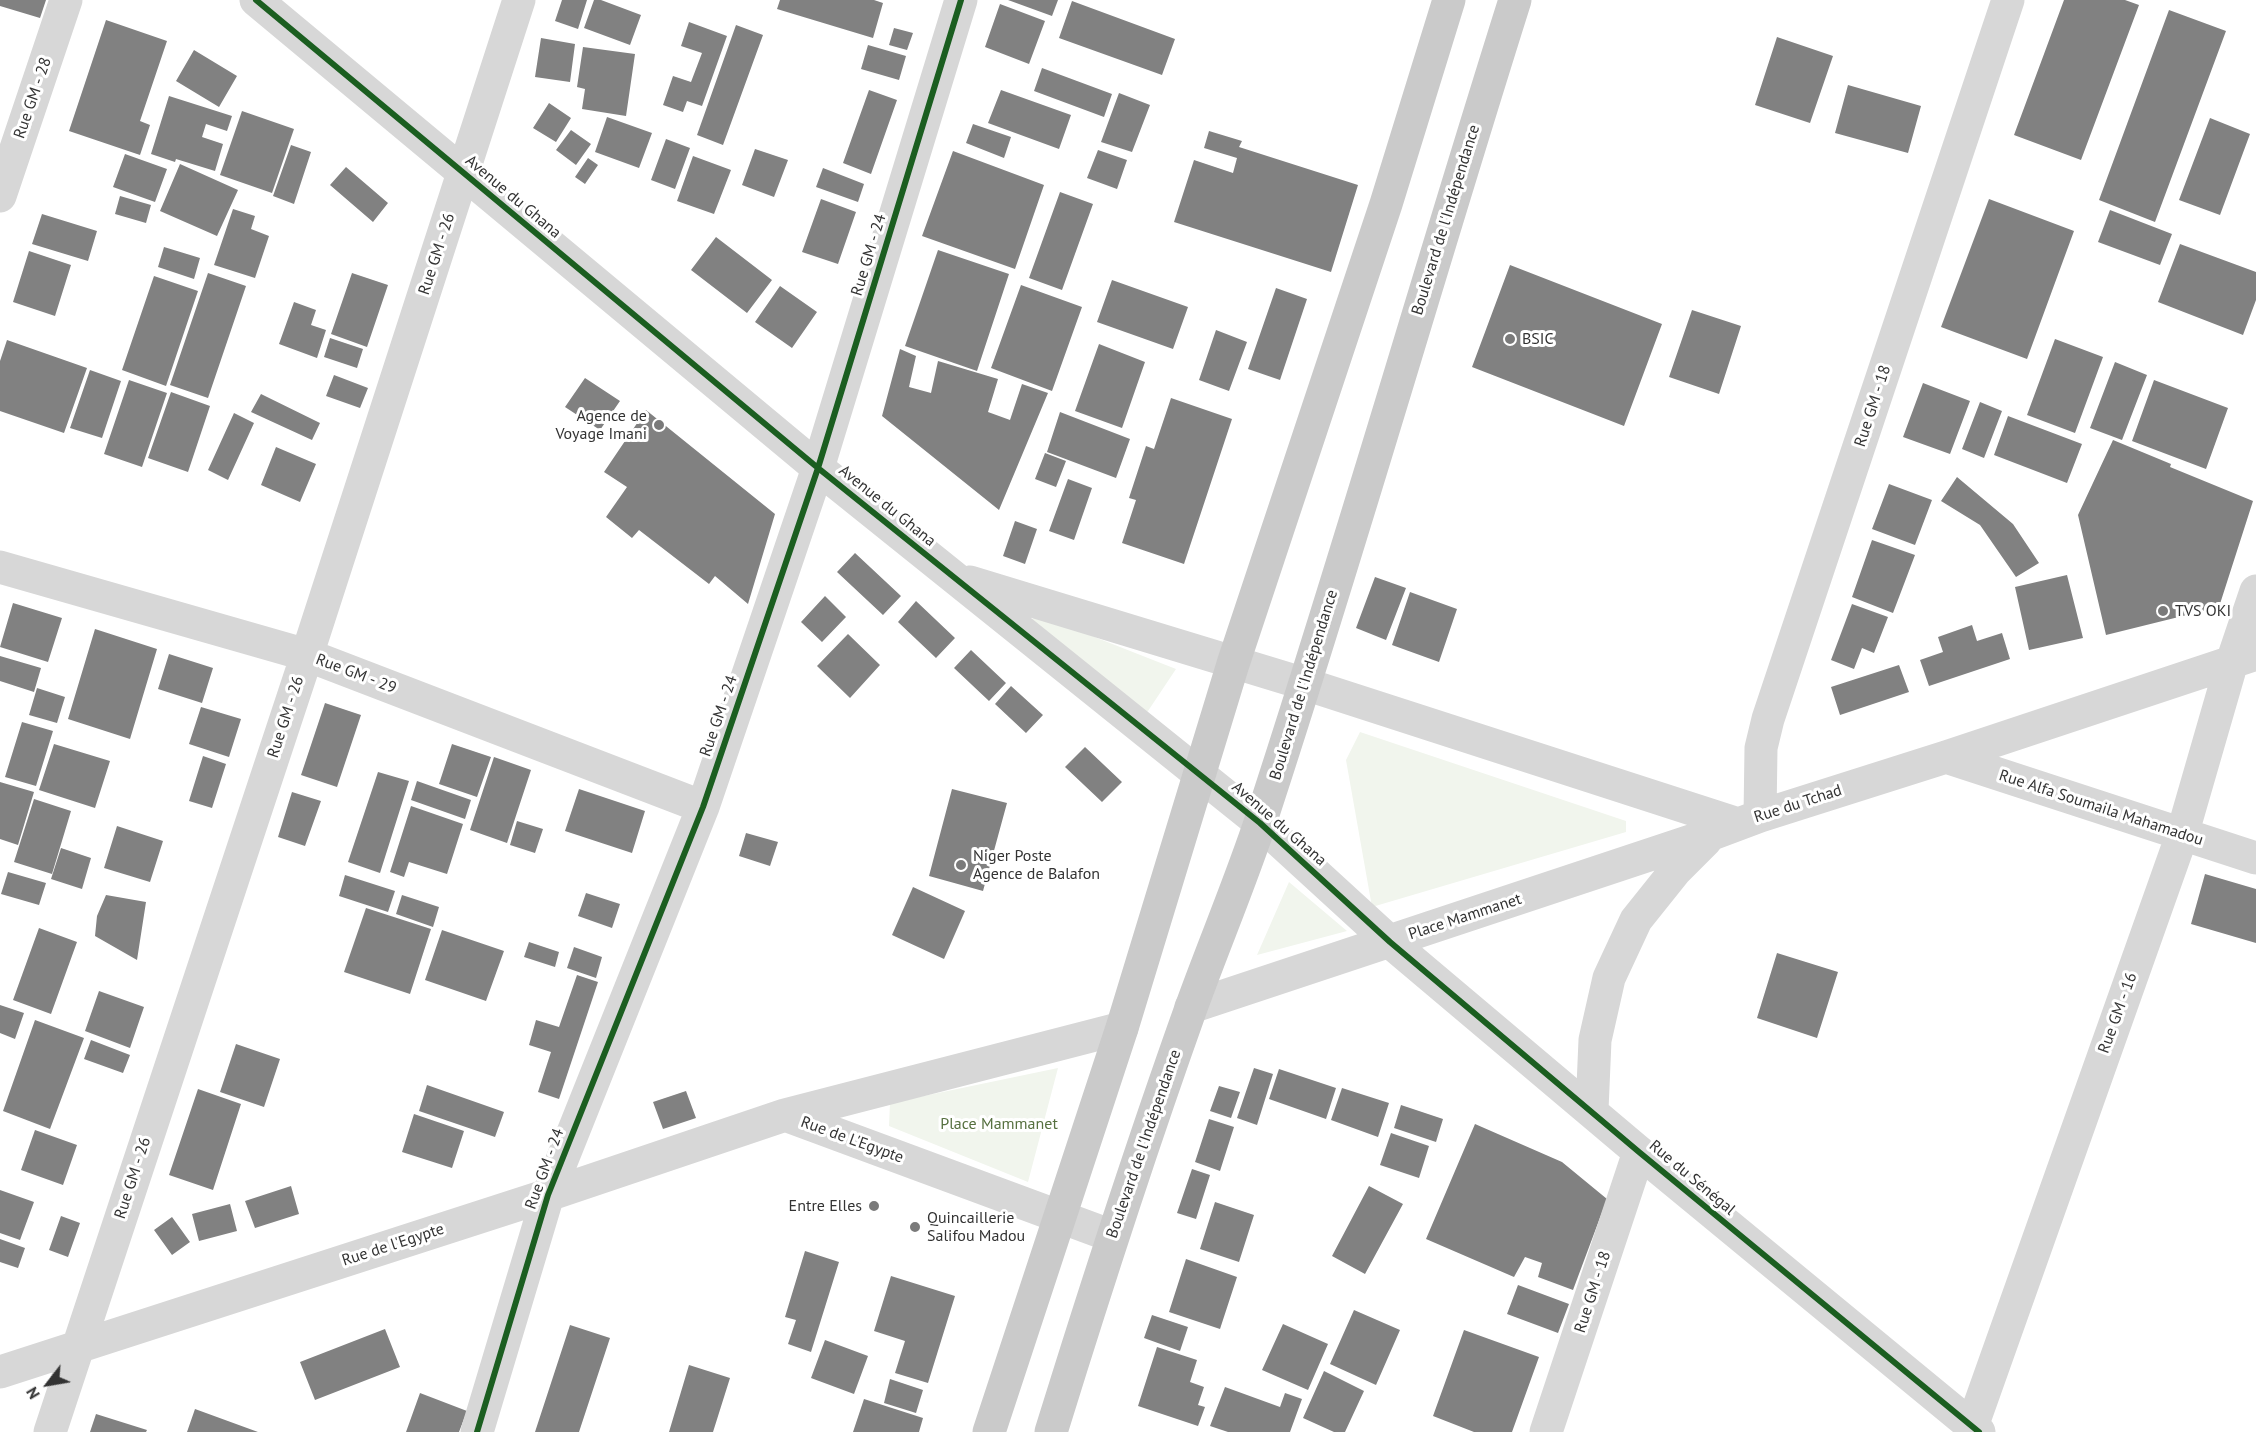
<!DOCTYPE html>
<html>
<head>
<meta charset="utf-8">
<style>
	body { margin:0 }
	#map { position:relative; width:2256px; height:1432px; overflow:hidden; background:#fff; font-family:"PT Sans",sans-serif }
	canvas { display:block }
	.north { position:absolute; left:18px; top:1354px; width:60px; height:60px; -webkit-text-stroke:4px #fff; paint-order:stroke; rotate:239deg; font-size:16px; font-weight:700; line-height:24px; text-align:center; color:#333 }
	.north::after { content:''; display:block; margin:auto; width:21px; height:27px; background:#333; clip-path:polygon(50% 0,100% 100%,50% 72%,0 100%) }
</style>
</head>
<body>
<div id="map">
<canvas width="2256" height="1432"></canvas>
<div class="north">N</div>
</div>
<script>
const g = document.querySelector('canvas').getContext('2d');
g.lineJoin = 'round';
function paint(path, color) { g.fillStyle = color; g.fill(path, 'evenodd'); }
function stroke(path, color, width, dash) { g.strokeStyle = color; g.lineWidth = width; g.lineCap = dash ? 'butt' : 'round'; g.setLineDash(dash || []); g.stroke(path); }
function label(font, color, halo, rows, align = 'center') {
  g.font = font + ' "PT Sans",sans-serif'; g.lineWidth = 6; g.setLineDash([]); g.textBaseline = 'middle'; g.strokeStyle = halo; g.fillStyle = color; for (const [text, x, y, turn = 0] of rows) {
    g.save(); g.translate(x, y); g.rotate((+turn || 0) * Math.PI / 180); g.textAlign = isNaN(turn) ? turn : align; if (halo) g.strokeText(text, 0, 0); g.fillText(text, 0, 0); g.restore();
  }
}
const green = new Path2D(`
	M1036,614L1176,669L1144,717L1028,625Z
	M1360,732L1626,821V832L1372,907L1346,760Z
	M1289,882L1347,931L1257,955Z
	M1058,1068L1028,1182L889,1126L890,1103Z`);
const building = new Path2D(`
	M0,0H46L40,18L0,6Z
	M562,0H587L578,29L555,21Z
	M594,0H601L641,15L630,45L584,28Z
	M780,0H874L883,3L873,38L777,9Z
	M1008,0H1058L1052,16Z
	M2064,0H2125L2139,5L2081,160L2014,135Z
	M1072,1L1175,39L1162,75L1059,38Z
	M1000,4L1045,21L1029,64L985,47Z
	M2169,10L2226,31L2155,222L2099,200Z
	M106,20L167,41L140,121L150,125L140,155L69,131Z
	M689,22L727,36L702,106L687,101L683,112L663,105L673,76L691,82L702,53L681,46Z
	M736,25L763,35L723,145L697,135Z
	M894,28L913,33L907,50L889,45Z
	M1777,37L1833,56L1810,123L1755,105Z
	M541,38L575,44L570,82L535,77Z
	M868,45L906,56L899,80L861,69Z
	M583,47L635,54L626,116L582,109L585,89L577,87Z
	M194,50L237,76L219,107L176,81Z
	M1042,68L1112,94L1104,117L1034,91Z
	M1848,85L1921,106L1908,153L1835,133Z
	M869,90L897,100L871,174L843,163Z
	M1001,90L1071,115L1059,149L988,123Z
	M1119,93L1150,105L1132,152L1101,142Z
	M169,96L232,116L227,131L206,124L202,137L223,144L215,171L176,159L175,162L151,154Z
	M549,103L571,118L556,142L533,128Z
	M242,111L294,129L272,193L220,175Z
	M607,117L652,133L639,168L595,152Z
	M2210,118L2250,134L2220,215L2179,200Z
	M973,124L1011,137L1004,158L966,143Z
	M571,130L591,144L576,165L556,150Z
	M1209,131L1242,141L1239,147L1358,185L1331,272L1174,222L1194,160L1233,173L1237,158L1204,148Z
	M666,139L690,148L675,189L651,180Z
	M291,145L311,152L294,204L273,196Z
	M755,149L788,160L774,197L742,185Z
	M1098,150L1127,160L1117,189L1087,178Z
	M953,151L1044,185L1015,269L922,236Z
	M125,154L167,169L155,202L113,187Z
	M693,156L731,170L714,214L677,201Z
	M588,158L598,165L585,184L575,177Z
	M180,164L238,190L217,236L160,211Z
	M346,167L388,203L373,222L330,185Z
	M823,168L864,184L858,202L816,187Z
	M1060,192L1093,204L1062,290L1029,278Z
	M120,196L151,205L146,223L115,214Z
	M821,199L856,212L838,264L802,252Z
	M1989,199L2074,231L2027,359L1941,327Z
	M233,209L255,216L251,229L269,236L255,278L214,265Z
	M2110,210L2172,234L2160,265L2098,242Z
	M42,214L97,231L88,261L32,244Z
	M716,237L772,280L747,313L691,270Z
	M2180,244L2256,272V300L2243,335L2158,302Z
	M164,247L200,258L194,279L158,267Z
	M938,250L1009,274L977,371L905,346Z
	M29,251L71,265L55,316L13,302Z
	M1510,265L1662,324L1624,426L1472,367Z
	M208,273L246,286L208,398L170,385Z
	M352,273L388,285L367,347L331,334Z
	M154,276L198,291L166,386L122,370Z
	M1112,280L1188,307L1173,349L1097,322Z
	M1021,285L1082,307L1052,391L991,368Z
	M780,286L817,312L792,348L755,322Z
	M1276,288L1307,299L1280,380L1248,369Z
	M294,302L316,310L311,325L326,330L317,358L279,344Z
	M1692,310L1741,326L1719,394L1669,377Z
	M1216,330L1247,342L1229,391L1199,380Z
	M330,338L363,349L357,368L324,357Z
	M2055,339L2103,357L2075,433L2027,415Z
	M7,340L87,368L64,433L0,411V361Z
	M1099,344L1145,362L1122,428L1075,411Z
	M900,349L916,356L909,387L931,393L938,361L998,379L988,412L1010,420L1022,384L1048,393L999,510L882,416Z
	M2115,362L2147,375L2122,440L2090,428Z
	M90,370L121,381L102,438L70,428Z
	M334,375L368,388L360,408L326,396Z
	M585,378L620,401L600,430L565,407Z
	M129,380L167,393L142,467L104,454Z
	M2154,380L2228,408L2206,469L2132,441Z
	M1923,383L1970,401L1950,454L1903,437Z
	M171,392L210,406L188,472L148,458Z
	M261,394L320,423L312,440L251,412Z
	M1171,398L1232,419L1184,564L1122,543L1136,500L1129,498L1146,446L1154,449Z
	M1980,402L2002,411L1984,458L1962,449Z
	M646,410L775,514L748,604L715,576L709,584L639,530L632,538L606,517L627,487L604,472Z
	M1060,412L1130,439L1116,478L1047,452Z
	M234,413L254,423L228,480L208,470Z
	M2008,416L2082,444L2067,483L1994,455Z
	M2113,440L2171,464L2170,467L2253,501L2219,607L2106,635L2078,515Z
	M276,447L316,464L300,502L261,485Z
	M1045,453L1066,461L1056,487L1035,479Z
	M1957,477L2013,524L2039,563L2016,577L1980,525L1941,501Z
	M1068,479L1092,488L1074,540L1049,531Z
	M1889,484L1932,500L1915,545L1872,529Z
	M1015,521L1037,529L1025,564L1003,556Z
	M1872,540L1915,555L1893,613L1852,597Z
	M855,553L901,596L883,615L837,572Z
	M2067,575L2083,638L2029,650L2015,587Z
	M1375,577L1406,588L1386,640L1356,628Z
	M1410,592L1457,609L1439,662L1392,645Z
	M825,596L846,617L822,642L801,622Z
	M916,601L955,638L936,658L898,622Z
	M13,603L62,618L48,662L0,647Z
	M1852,604L1888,617L1874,653L1862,648L1854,669L1831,660Z
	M1972,625L1977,641L2002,633L2010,659L1929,686L1920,660L1943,652L1938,637Z
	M95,629L157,649L130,739L68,719Z
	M848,634L880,665L850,698L817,666Z
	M971,650L1006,683L989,701L954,668Z
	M169,654L213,668L202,703L158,689Z
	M0,656L41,668L34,692L0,681Z
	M1899,665L1909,692L1840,715L1831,687Z
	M1011,686L1043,715L1026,733L995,704Z
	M37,688L65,697L57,723L29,715Z
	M325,703L361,715L337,787L301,775Z
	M201,707L241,719L229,757L189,744Z
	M22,722L53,731L36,786L5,777Z
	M54,744L110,761L95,808L39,790Z
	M452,744L491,757L477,797L439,784Z
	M1085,747L1122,782L1102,802L1065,767Z
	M203,756L226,764L212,808L189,801Z
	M494,757L531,770L507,843L470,830Z
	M378,772L409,781L380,873L348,862Z
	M417,781L471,800L465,819L411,800Z
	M0,782L34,792L18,845L0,839Z
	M579,789L645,811L632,853L565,831Z
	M952,789L1007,803L983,891L929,876Z
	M292,792L321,801L305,846L278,837Z
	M34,799L71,811L52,874L14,862Z
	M411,806L463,824L447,874L409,862L404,877L390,872Z
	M517,821L543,829L535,853L510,845Z
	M117,826L163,841L150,882L104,868Z
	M746,833L778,842L770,866L739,856Z
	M61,848L91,858L82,889L51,879Z
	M8,872L46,883L39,905L1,894Z
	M2205,874L2256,889V943L2191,924Z
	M345,875L395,891L388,912L339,896Z
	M913,887L965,911L944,959L892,935Z
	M586,893L620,904L612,928L578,916Z
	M106,895L146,902L137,960L95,936L97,916Z
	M402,895L439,907L433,927L396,914Z
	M366,908L431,929L410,994L344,972Z
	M39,928L77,942L51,1014L13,1000Z
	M442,930L504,951L486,1001L425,980Z
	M529,942L559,952L555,967L524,957Z
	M574,947L602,957L596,978L567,968Z
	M1777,953L1838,972L1817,1038L1757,1018Z
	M577,975L598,982L559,1099L538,1092L551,1052L529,1045L536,1020L559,1027Z
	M99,991L144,1007L130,1048L85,1031Z
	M0,1005L24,1013L15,1039L0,1033Z
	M35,1020L84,1038L50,1129L3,1111Z
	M91,1040L130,1055L123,1073L84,1059Z
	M236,1044L280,1059L264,1107L220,1092Z
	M1254,1068L1273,1074L1257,1125L1237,1118Z
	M1279,1069L1336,1088L1326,1119L1269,1099Z
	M427,1085L504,1112L495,1137L419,1111Z
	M1219,1086L1240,1092L1231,1118L1210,1111Z
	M1342,1088L1389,1103L1378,1137L1331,1120Z
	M198,1089L241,1104L213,1190L169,1175Z
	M686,1091L696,1118L663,1129L653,1102Z
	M1401,1105L1443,1119L1436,1142L1394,1128Z
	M414,1114L464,1131L452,1168L402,1152Z
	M1209,1119L1234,1127L1220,1171L1195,1162Z
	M1475,1124L1562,1162L1607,1199L1573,1290L1538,1277L1542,1263L1525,1257L1514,1277L1426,1239Z
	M35,1130L77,1145L63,1185L21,1170Z
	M1391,1133L1429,1146L1419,1178L1380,1165Z
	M1192,1169L1210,1175L1196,1219L1177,1213Z
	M291,1186L299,1214L255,1228L245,1201Z
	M1369,1186L1403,1204L1365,1274L1332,1256Z
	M0,1190L34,1202L20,1240L0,1233Z
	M1215,1202L1254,1215L1239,1262L1200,1249Z
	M230,1204L237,1231L199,1241L192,1214Z
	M61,1216L80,1223L68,1257L49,1250Z
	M172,1217L190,1242L172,1255L154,1230Z
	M0,1239L25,1248L18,1268L0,1262Z
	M805,1251L839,1262L811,1352L788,1344L796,1320L785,1317Z
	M1186,1259L1237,1277L1220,1329L1169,1312Z
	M891,1276L955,1296L928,1383L895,1373L905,1341L874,1331Z
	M1518,1285L1569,1304L1558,1333L1507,1314Z
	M1354,1310L1400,1330L1376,1385L1330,1364Z
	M1152,1315L1188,1327L1180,1351L1144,1338Z
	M1283,1324L1328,1344L1308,1390L1262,1370Z
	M570,1325L610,1338L579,1432H535Z
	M385,1329L400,1367L315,1400L300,1362Z
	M1464,1330L1539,1357L1512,1432H1474L1433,1416Z
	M825,1340L868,1356L854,1394L811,1378Z
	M1157,1347L1197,1360L1190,1382L1204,1387L1198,1405L1205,1407L1198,1426L1138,1406Z
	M689,1365L730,1378L713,1432H669Z
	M1324,1371L1364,1391L1345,1432H1334L1303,1418Z
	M890,1379L923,1390L916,1413L884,1403Z
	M1225,1387L1280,1407L1285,1393L1302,1399L1290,1432H1228L1210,1426Z
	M420,1393L467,1411L459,1432H406Z
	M864,1399L923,1418L919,1432H853Z
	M195,1409L258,1432H187Z
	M96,1414L147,1430L146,1432H90Z`);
const minor = new Path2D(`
	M256,0L818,468L1260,823L1390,942L1639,1152L1979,1432
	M0,196L66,0
	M0,567L307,655L703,807
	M970,582L1305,684L1738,824
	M1946,757L2256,858
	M1760,816L1761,748L1768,719L2008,0
	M1191,1007L1712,834L1760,816L1946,757L2256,654
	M1592,1110L1595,1040L1609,978L1636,920L1676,870L1706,840
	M785,1115L1112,1236
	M0,1372L548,1195L785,1115L1122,1028
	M50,1432L307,655L519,0
	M477,1432L548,1195L703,807L818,468L961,0
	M1546,1432L1639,1152
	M1970,1432L2182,835L2232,662L2256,591`);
const major = new Path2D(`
	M989,1432L1122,1028L1233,664L1386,204L1449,0
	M1051,1432C1095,1290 1141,1148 1191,1008C1214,944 1241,881 1262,817C1351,546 1429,272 1515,0`);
const cycleway = new Path2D(`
	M256,0L818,468L1260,823L1390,942L1639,1152L1979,1432
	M477,1432L548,1195L703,807L818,468L961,0`);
const markers = [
	[1510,339,6,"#7a7a7a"],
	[659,425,6,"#7a7a7a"],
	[2163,611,6,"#7a7a7a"],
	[961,865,6,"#7a7a7a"],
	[874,1206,6,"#7a7a7a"],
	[915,1227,6,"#7a7a7a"]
];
const streetNames = [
	["Rue GM - 28",33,98,-71],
	["Avenue du Ghana",513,197,40],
	["Boulevard de l'Indépendance",1446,220,-73],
	["Rue GM - 26",437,254,-72],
	["Rue GM - 24",869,255,-73],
	["Rue GM - 18",1873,406,-72],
	["Avenue du Ghana",887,506,39],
	["Rue GM - 29",356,674,21],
	["Boulevard de l'Indépendance",1304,685,-73],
	["Rue GM - 24",719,716,-71],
	["Rue GM - 26",286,717,-72],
	["Rue du Tchad",1798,804,-18],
	["Rue Alfa Soumaila Mahamadou",2101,808,18],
	["Avenue du Ghana",1279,824,41],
	["Place Mammanet",1465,917,-18],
	["Rue GM - 16",2118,1013,-70],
	["Rue de L'Egypte",852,1140,20],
	["Boulevard de l'Indépendance",1144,1144,-71],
	["Rue GM - 24",545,1169,-70],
	["Rue GM - 26",133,1178,-72],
	["Rue du Sénégal",1692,1178,40],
	["Rue de l'Egypte",393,1245,-18],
	["Rue GM - 18",1593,1292,-72]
];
const poiNames = [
	["BSIC",1522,339],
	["Agence de",647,416,"right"],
	["Voyage Imani",647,434,"right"],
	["TVS OKI",2175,611],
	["Niger Poste",973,856],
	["Agence de Balafon",973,874],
	["Entre Elles",862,1206,"right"],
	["Quincaillerie",927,1218],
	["Salifou Madou",927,1236]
];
const parkNames = [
	["Place Mammanet",999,1124]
];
paint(green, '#f1f5ed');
paint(building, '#818181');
stroke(minor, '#d7d7d7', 33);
stroke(major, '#cacaca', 33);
stroke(cycleway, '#1b5e20', 6);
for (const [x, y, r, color] of markers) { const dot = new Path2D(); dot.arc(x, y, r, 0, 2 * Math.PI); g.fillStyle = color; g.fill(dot); stroke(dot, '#fff', 2); }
label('16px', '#333', '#fff', streetNames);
label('16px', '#333', '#fff', poiNames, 'left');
label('16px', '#56703f', '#fff', parkNames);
</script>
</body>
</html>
